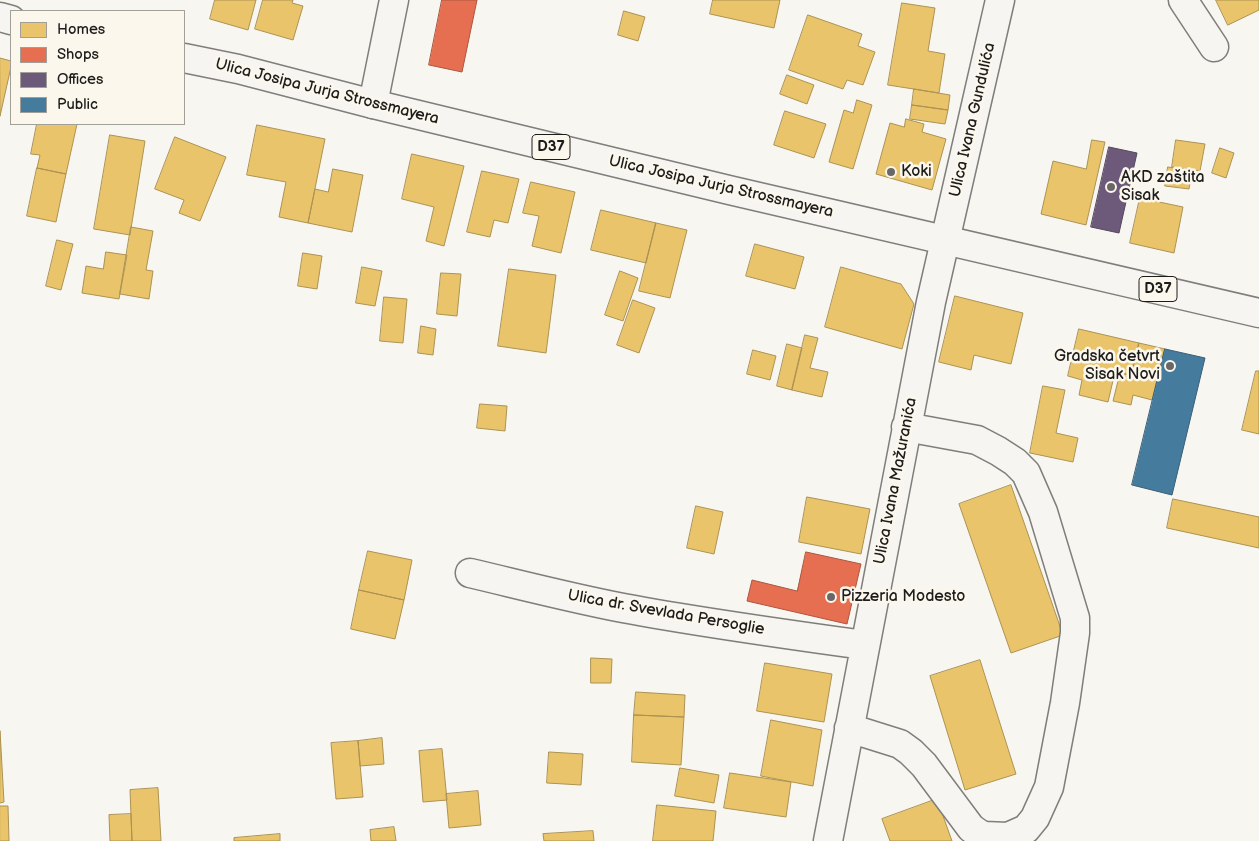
<!DOCTYPE html>
<html>
<head>
<meta charset="utf-8">
<style>
	body { margin:0 }
	#map { position:relative; width:1259px; height:841px; overflow:hidden; background:#f8f6f0; font-family:"Balsamiq Sans",sans-serif }
	canvas { display:block }
	.legend { position:absolute; left:10px; top:10px; width:175px; height:115px; box-sizing:border-box; background:#fbf7ec; border:1px solid #a29f99; margin:0; padding:6px 9px; list-style:none; font-size:15px; color:#1c1c1c }
	.legend li { display:flex; align-items:center; gap:10px; height:25px }
	.legend b { width:25px; border:1px solid #a29f99 }
</style>
</head>
<body>
<div id="map">
<canvas width="1259" height="841"></canvas>
<ul class="legend">
<li><b style="height:14px;background:#e9c46a"></b>Homes</li>
<li><b style="height:14px;background:#e76f51"></b>Shops</li>
<li><b style="height:14px;background:#6d597a"></b>Offices</li>
<li><b style="height:14px;background:#457b9d"></b>Public</li>
</ul>
</div>
<script>
const g = document.querySelector('canvas').getContext('2d');
g.lineJoin = 'round';
function paint(path, color) { g.fillStyle = color; g.fill(path, 'evenodd'); }
function stroke(path, color, width, dash) { g.strokeStyle = color; g.lineWidth = width; g.lineCap = dash ? 'butt' : 'round'; g.setLineDash(dash || []); g.stroke(path); }
function label(font, color, halo, rows, align = 'center') {
  g.font = font + ' "Balsamiq Sans",sans-serif'; g.lineWidth = 5; g.setLineDash([]); g.textBaseline = 'middle'; g.strokeStyle = halo; g.fillStyle = color; for (const [text, x, y, turn = 0] of rows) {
    g.save(); g.translate(x, y); g.rotate((+turn || 0) * Math.PI / 180); g.textAlign = isNaN(turn) ? turn : align; if (halo) g.strokeText(text, 0, 0); g.fillText(text, 0, 0); g.restore();
  }
}
const homes = new Path2D(`
	M215,0H256L248,30L210,19Z
	M263,0H293L292,3L303,6L293,40L255,29Z
	M713,0H780L774,28L710,14Z
	M1216,0H1259V10L1228,25Z
	M902,3L935,8L928,51L945,54L939,93L888,85Z
	M624,11L645,17L638,41L618,35Z
	M808,15L862,34L858,46L875,52L863,85L847,80L843,89L789,70Z
	M0,58L11,61V67L0,116Z
	M787,75L814,85L807,104L780,94Z
	M914,89L950,95L948,110L912,105Z
	M857,100L872,105L853,169L829,162L844,110L853,113Z
	M912,105L948,110L945,124L910,119Z
	M785,111L826,124L814,158L774,145Z
	M906,119L924,124L922,132L946,139L932,190L876,174L890,123L904,127Z
	M37,124H77L66,174L37,168L40,155L31,154Z
	M257,125L325,139L308,223L279,217L286,182L247,175Z
	M110,135L145,141L130,235L94,229Z
	M175,137L226,157L200,221L179,213L184,200L155,189Z
	M1092,140L1105,142L1086,225L1041,214L1053,161L1086,169Z
	M1176,140L1205,144L1200,171L1172,167Z
	M1220,148L1234,153L1226,178L1212,173Z
	M412,154L464,166L444,246L426,241L434,207L402,199Z
	M1168,167L1192,171L1189,189L1165,186Z
	M37,168L66,174L56,222L27,216Z
	M333,169L363,175L352,232L308,223L315,189L328,192Z
	M482,171L519,179L508,223L494,220L490,237L467,232Z
	M531,182L575,192L561,253L532,246L539,216L523,213Z
	M1140,198L1183,207L1174,253L1130,243Z
	M601,210L656,223L646,263L591,250Z
	M656,223L687,230L670,298L639,291Z
	M131,227L153,231L146,270L153,271L149,299L120,294Z
	M57,240L73,244L61,290L46,286Z
	M755,244L804,257L795,289L746,276Z
	M106,252L127,255L119,299L82,293L86,266L103,269Z
	M303,253L322,256L317,289L298,286Z
	M362,267L382,271L375,306L356,303Z
	M841,267L901,284L914,304L902,349L825,327Z
	M509,269L556,275L546,353L498,346Z
	M620,271L638,278L623,321L605,315Z
	M441,273L461,274L457,316L437,314Z
	M955,296L1023,313L1011,364L974,355L971,370L939,362Z
	M384,297L407,299L403,343L380,341Z
	M633,300L655,308L639,353L617,345Z
	M421,326L436,329L433,355L418,353Z
	M1079,329L1139,343L1131,375L1115,372L1108,402L1079,395L1082,380L1068,376Z
	M805,335L818,338L810,368L828,372L822,397L792,390Z
	M1139,343L1165,349L1152,400L1133,395L1131,405L1113,401L1120,373L1131,375Z
	M787,344L802,348L792,390L777,386Z
	M753,350L776,356L770,380L747,374Z
	M1256,371H1259V434L1242,430Z
	M1043,386L1065,390L1056,433L1078,438L1073,462L1030,453Z
	M480,404L507,406L505,431L477,428Z
	M1011,485L1063,635L1011,653L959,504Z
	M807,497L870,509L861,554L799,542Z
	M1173,499L1259,517V548L1167,528Z
	M696,506L723,512L714,554L687,548Z
	M368,551L412,560L404,600L359,590Z
	M359,590L404,600L395,639L351,629Z
	M591,658L612,659L611,683H591Z
	M980,660L1016,774L965,790L930,676Z
	M765,663L832,674L824,722L757,711Z
	M636,692L685,695L684,717L634,715Z
	M634,715L684,717L681,765L632,762Z
	M771,720L822,730L813,786L761,776Z
	M0,731L4,802L0,803Z
	M382,738L384,764L360,766L358,741Z
	M358,741L363,797L336,799L331,743Z
	M442,749L447,800L423,802L419,751Z
	M549,752L583,754L581,785L547,783Z
	M680,768L719,775L714,803L675,796Z
	M730,773L791,782L786,817L724,808Z
	M158,788L161,841H132L130,790Z
	M478,791L481,825L449,828L446,794Z
	M937,799L952,841H890L882,819Z
	M657,805L716,811L713,841H653Z
	M0,806H8L9,841H0Z
	M131,814L132,841H110L109,815Z
	M394,827L396,841H371L370,830Z
	M593,831L594,841H544L543,834Z
	M280,834V841H234V838Z`);
const shops = new Path2D(`
	M442,0H477L462,72L429,65Z
	M806,552L861,564L847,624L747,601L752,580L797,591Z`);
const offices = new Path2D(`
	M1109,147L1137,153L1119,233L1091,227Z`);
const public = new Path2D(`
	M1165,349L1205,358L1172,495L1132,485Z`);
const minor = new Path2D(`
	M1183,0L1214,47
	M373,104L394,0
	M470,573C521,585 571,598 623,608C703,623 784,634 864,645
	M849,728L900,744L911,752L924,765L971,828L978,833L984,836L1008,837L1026,829L1035,818L1049,787L1065,703L1075,633V618L1043,512L1026,473L1015,462L998,451L977,440L906,427
	M828,841L931,302L1000,0`);
const major = new Path2D(`
	M0,17L11,20
	M184,58L238,69L373,104L729,190L1259,313`);
const markers = [
	[891,172,5,"#696866"],
	[1111,187,5,"#696866"],
	[1170,366,5,"#696866"],
	[831,597,5,"#696866"]
];
const shields = [
	[551,147,38],
	[1158,289,38]
];
const shieldNames = [
	["D37",551,147],
	["D37",1158,289]
];
const streetNames = [
	["Ulica Josipa Jurja Strossmayera",327,92,14],
	["Ulica Ivana Gundulića",973,120,-77],
	["Ulica Josipa Jurja Strossmayera",721,187,13],
	["Ulica Ivana Mažuranića",896,481,-79],
	["Ulica dr. Svevlada Persoglie",666,613,10]
];
const poiNames = [
	["Koki",901,172],
	["AKD zaštita",1121,178],
	["Sisak",1121,196],
	["Gradska četvrt",1160,357,"right"],
	["Sisak Novi",1160,375,"right"],
	["Pizzeria Modesto",841,597]
];
paint(homes, '#e9c46a');
stroke(homes, '#ac9253', 1);
paint(shops, '#e76f51');
stroke(shops, '#aa5641', 1);
paint(offices, '#6d597a');
stroke(offices, '#55475e', 1);
paint(public, '#457b9d');
stroke(public, '#395e76', 1);
stroke(minor, '#7f7e7b', 31);
stroke(major, '#7f7e7b', 31);
stroke(minor, '#f6f5f1', 28);
stroke(major, '#f6f5f1', 28);
for (const [x, y, r, color] of markers) { const dot = new Path2D(); dot.arc(x, y, r, 0, 2 * Math.PI); g.fillStyle = color; g.fill(dot); stroke(dot, '#fbf7ec', 2); }
for (const [x, y, w] of shields) { const box = new Path2D(); box.roundRect(x - w / 2, y - 12.5, w, 25, 4); g.fillStyle = '#fbf7ec'; g.fill(box); stroke(box, '#1c1c1c', 1); }
label('bold 15px', '#1c1c1c', null, shieldNames);
label('16px', '#1c1c1c', '#fbf7ec', streetNames);
label('16px', '#1c1c1c', '#fbf7ec', poiNames, 'left');
</script>
</body>
</html>
